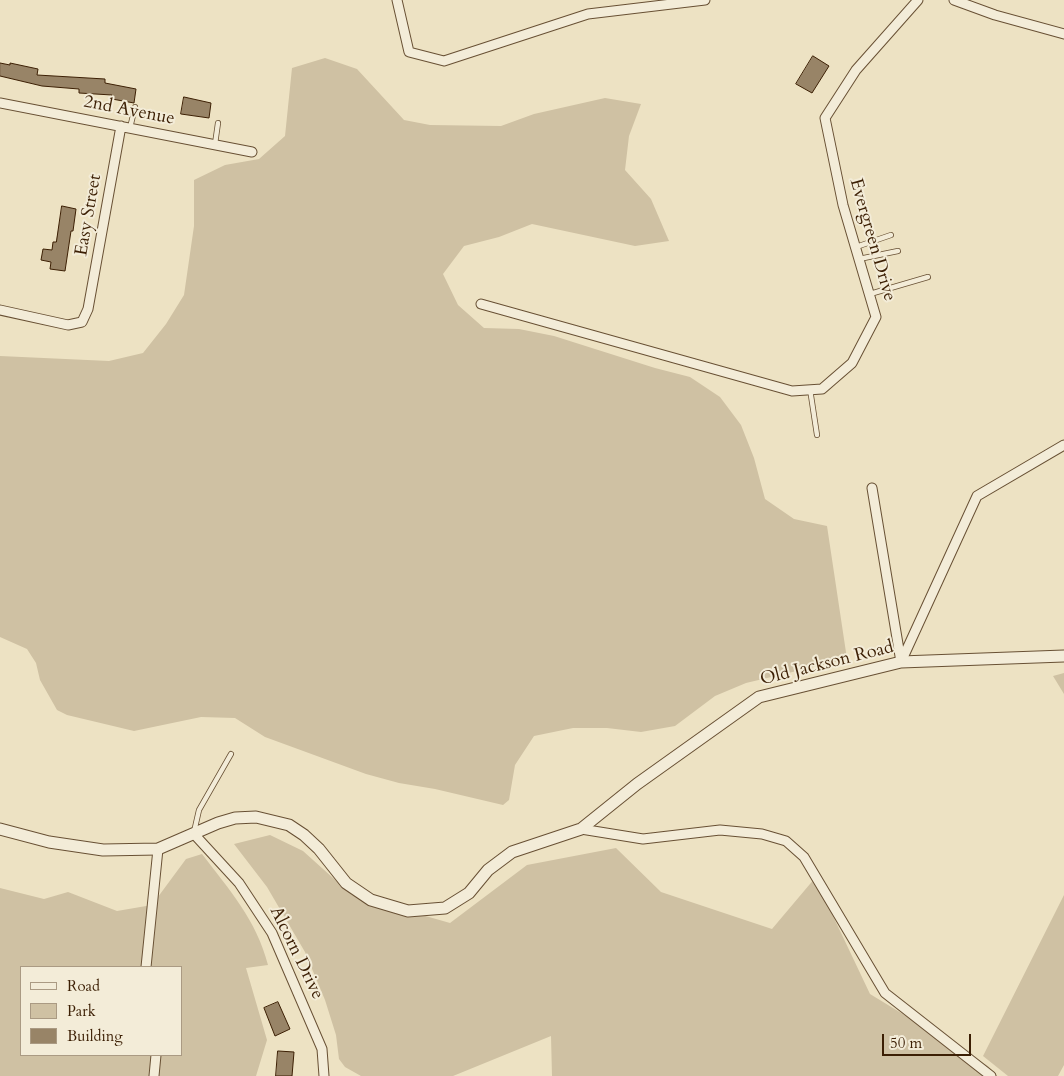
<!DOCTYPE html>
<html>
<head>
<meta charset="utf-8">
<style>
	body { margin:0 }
	#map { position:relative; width:1064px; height:1076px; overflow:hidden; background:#ede2c3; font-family:Cardo,serif }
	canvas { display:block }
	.legend { position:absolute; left:20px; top:966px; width:162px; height:90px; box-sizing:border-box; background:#f3ecd8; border:1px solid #aa9a83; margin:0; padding:6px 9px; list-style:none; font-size:15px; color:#3c1f04 }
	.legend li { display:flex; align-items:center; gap:10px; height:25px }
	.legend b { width:25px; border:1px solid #aa9a83 }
	.scale { position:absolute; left:882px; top:1034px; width:89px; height:22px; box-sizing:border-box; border:2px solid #3c1f04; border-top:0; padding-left:6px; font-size:15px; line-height:18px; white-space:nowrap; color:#3c1f04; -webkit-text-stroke:4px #f3ecd8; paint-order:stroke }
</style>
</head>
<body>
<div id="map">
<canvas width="1064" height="1076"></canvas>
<ul class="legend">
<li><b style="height:6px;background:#f3ecd8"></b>Road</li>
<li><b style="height:14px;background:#cfc1a3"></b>Park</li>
<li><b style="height:14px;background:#988467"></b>Building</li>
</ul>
<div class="scale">50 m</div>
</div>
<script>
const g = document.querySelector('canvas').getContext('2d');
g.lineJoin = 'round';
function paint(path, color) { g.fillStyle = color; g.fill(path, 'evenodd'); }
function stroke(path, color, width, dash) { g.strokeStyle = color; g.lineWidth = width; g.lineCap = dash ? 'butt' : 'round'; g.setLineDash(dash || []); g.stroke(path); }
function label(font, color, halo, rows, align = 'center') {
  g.font = font + ' Cardo,serif'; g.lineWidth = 4; g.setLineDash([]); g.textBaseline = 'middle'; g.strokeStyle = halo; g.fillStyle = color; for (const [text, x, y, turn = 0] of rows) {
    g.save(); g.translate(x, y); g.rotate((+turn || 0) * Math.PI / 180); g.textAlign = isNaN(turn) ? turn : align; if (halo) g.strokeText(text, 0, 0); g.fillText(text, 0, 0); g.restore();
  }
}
const green = new Path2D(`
	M325,58L357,69L404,120L430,125L501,126L534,114L605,98L641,104L629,136L625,170L651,199L669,241L635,246L532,224L499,237L464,246L443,274L458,305L484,328L519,329L554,336L655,368L690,377L720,397L741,425L754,458L765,499L794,519L827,526L847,659L746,683L715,696L675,726L641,732L607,728H573L534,736L515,765L509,800L503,805L435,789L399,783L366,774L265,737L235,718L201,717L134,731L67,715L57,710L40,680L36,663L27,649L0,637V356L109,361L143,353L166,324L184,295L194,226V180L225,165L259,159L285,136L292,68Z
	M1064,673V694L1053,676Z
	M270,835L303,851L352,895L450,923L527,865L616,848L661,892L772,929L815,878L870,994L988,1066L997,1076H552L551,1036L453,1076H361L345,1067L339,1059L336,1035L325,1000L305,952L267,887L234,844Z
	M202,854C230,891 256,919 268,965L246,968L267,1040L256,1076H0V888L44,899L68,892L117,911L152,905L186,859ZM21,967H181V1055H21Z
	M1064,895V1065L1058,1076H1008L983,1056Z`);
const building = new Path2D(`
	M813,56L829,66L812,93L796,84Z
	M0,63L10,65V63L38,69L37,75L105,79V83L136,89L134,103L112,99V95L79,93V89L42,86L0,76Z
	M184,97L211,103L209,118L181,114Z
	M62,206L76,209L73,231H71L65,271L50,269L51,262L41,260L43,249L52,250L53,242H56Z
	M278,1002L290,1029L275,1036L264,1008Z
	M278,1051L294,1052L292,1076H276Z`);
const service = new Path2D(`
	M130,128L135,107
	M215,144L218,123
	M856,247L891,235
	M859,259L898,251
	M870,294L928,277
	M810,389L817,435
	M194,832L199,810L231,754`);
const minor = new Path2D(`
	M397,0L409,52L444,61L588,14L705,0
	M954,0L995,15L1064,34
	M0,103L252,152
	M481,304L792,391L822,389L852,363L876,317L843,205L825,118L856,70L918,0
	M0,310L68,325L82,322L88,309L121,126
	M872,488L901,662
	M901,662L977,496L1064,445
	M581,829L643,839L720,830L762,834L786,841L804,857L885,993L991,1076
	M194,834L239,883L272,933L322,1049L324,1076
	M146,967L158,849
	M154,1076L156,1055`);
const tertiary = new Path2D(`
	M0,829L49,842L103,850L158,849L218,823L235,818L256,817L289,825L304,835L319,849L346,883L371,900L408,911L445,908L469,893L488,870L512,852L581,829L637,784L759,697L901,662L1064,656`);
const streetNames = [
	["2nd Avenue",129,111,11],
	["Easy Street",89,215,-80],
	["Evergreen Drive",872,240,74],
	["Old Jackson Road",827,664,-14],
	["Alcorn Drive",296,953,64]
];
paint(green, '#cfc1a3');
paint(building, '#988467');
stroke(building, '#3c1f04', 1);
stroke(service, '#685034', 6);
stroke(minor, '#685034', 11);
stroke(tertiary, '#685034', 13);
stroke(service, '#f3ecd8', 4.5);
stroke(minor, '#f3ecd8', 9);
stroke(tertiary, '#f3ecd8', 11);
label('18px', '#3c1f04', '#f3ecd8', streetNames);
</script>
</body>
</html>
